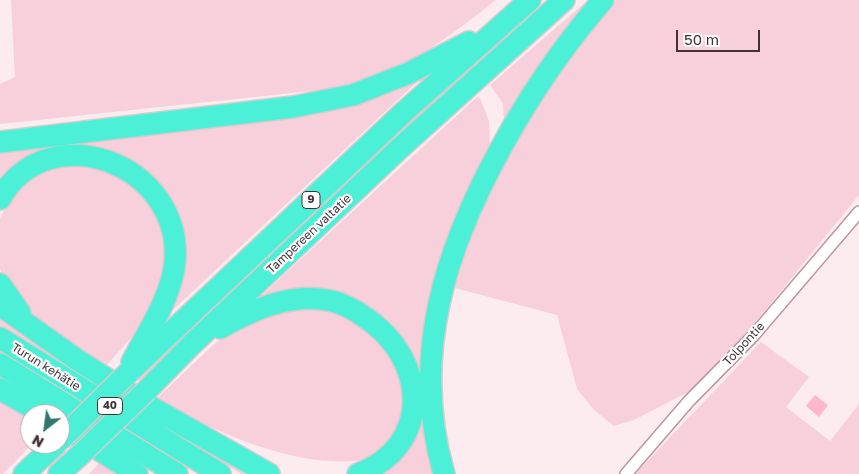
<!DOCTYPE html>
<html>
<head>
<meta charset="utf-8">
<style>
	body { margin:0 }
	#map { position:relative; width:859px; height:474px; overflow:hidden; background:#fcecf0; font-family:"Golos Text",sans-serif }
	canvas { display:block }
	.north { position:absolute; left:20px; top:404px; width:50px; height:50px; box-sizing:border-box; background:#fff; border:1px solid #b3adaf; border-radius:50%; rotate:210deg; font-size:14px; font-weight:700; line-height:20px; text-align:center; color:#423337 }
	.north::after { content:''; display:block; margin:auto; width:18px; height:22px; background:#32776b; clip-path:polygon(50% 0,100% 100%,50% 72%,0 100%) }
	.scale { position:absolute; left:676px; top:30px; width:84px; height:22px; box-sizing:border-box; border:2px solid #423337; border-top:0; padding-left:6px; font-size:15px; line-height:18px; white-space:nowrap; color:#423337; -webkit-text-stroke:4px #fff; paint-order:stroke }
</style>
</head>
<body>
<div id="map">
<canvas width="859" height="474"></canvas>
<div class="north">N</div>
<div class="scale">50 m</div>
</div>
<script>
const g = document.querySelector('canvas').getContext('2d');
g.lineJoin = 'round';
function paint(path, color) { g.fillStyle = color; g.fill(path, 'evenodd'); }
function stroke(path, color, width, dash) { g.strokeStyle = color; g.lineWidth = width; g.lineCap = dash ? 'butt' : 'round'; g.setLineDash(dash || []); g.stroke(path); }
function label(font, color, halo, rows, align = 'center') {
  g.font = font + ' "Golos Text",sans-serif'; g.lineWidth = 4.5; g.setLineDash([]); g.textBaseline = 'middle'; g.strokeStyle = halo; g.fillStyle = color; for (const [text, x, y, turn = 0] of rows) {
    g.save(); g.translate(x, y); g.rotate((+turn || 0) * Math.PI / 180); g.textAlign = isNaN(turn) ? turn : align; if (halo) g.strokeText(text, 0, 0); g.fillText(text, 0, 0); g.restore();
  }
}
const green = new Path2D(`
	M11,0H496C441,44 399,74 330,89L0,124V84L15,77Z
	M588,0H596L507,121L504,120L503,104L490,85Z
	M616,0H859V195L750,329L690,391L634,420L614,426L594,410L577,389L557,315L455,288C484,181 545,84 616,0Z
	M417,78L418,81L161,321L179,221L168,197L142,169L119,156L95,149L0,185V149Z
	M446,85L451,91L141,381L138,378Z
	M477,97L480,98L489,121L490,146L440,281V474H375L419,405L363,308L250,306Z
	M95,164L135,181L165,225L164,275L145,318L131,338L104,368L31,317L3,276L0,268V218L14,191L43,169Z
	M294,307L334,310L386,340L408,402C403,414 399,433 390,444C386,449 377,454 372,458C307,474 213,432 156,399L213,345L242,323Z
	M0,313L256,474H241L0,326Z
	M761,342L809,377L786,407L830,441L859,404V474H635Z
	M0,398L30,416L32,444L3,474H0Z
	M102,460L123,474H89Z`);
const building = new Path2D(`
	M815,395L828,405L819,417L806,406Z`);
const street = new Path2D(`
	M626,474L689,401L754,335L859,212`);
const highway = new Path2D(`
	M0,142L293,107L353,95L409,73L469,42
	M0,199C48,114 182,163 175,261C172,296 148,331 132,362
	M0,284L20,313
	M0,305L76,359L156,410L269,474
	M220,328C254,309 292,292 332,301C345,304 355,310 366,318C427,359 434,445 358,474
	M0,338L220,474
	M0,364L177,474
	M125,376L404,112L530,0
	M0,389L43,414
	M147,390L190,346L400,148L564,0
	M60,425L137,474
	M24,474L56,444
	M59,474L81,454
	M444,474C410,356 445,249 502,146C531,93 564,45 603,0`);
const highwayBridge = new Path2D(`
	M60,440L125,376
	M81,454L147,390`);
const shields = [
	[311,200,18],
	[110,406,25]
];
const shieldNames = [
	["9",311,200],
	["40",110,406]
];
const streetNames = [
	["Tampereen valtatie",309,234,-43],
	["Tolpontie",744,344,-47],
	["Turun kehätie",46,367,32]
];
paint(green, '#f7d0dc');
paint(building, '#feb7cd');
stroke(street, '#bb97a1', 14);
stroke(highway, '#d2cecf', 24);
stroke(street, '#fff', 11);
stroke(highway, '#4cf0d6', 21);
stroke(highwayBridge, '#d2cecf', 24, []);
stroke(highwayBridge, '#4cf0d6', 21);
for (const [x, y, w] of shields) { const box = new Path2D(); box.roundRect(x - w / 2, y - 8.5, w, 17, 4); g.fillStyle = '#fff'; g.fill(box); stroke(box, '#423337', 1); }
label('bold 11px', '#423337', null, shieldNames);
label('12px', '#423337', '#fff', streetNames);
</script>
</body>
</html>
